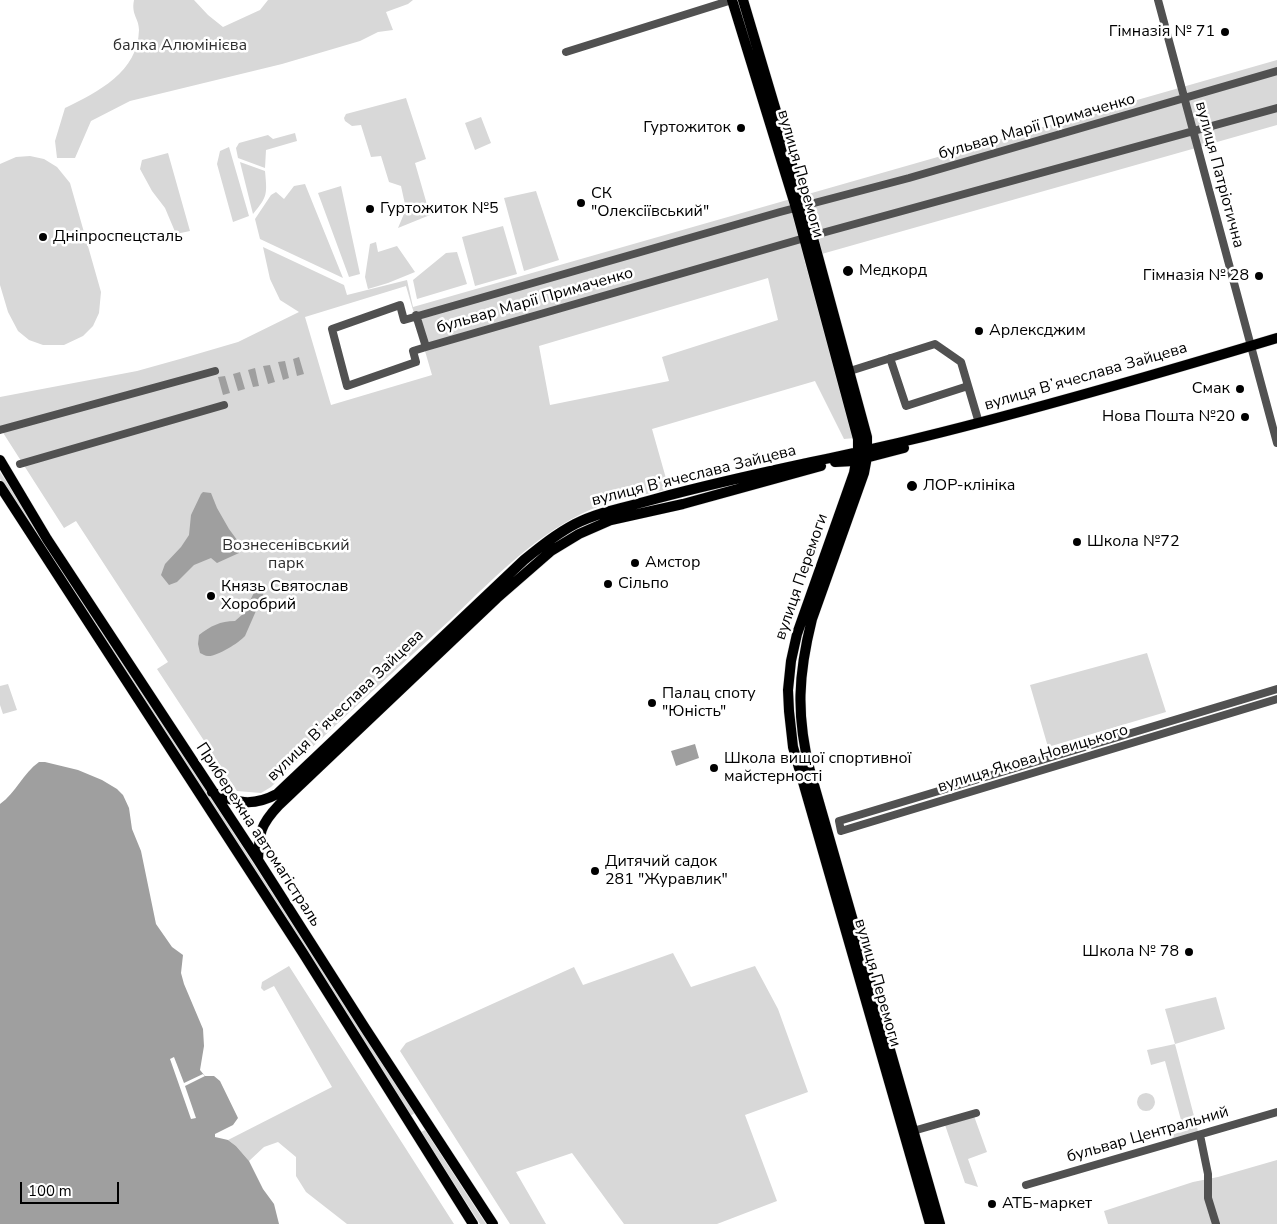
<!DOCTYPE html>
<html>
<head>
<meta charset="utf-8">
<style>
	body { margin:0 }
	#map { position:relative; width:1277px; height:1224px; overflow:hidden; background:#fff; font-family:"Nunito Sans",sans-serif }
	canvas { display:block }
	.scale { position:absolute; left:20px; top:1182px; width:99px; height:22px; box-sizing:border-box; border:2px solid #000; border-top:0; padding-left:6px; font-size:15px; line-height:18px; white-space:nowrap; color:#000; -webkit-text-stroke:4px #fff; paint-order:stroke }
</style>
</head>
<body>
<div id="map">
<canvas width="1277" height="1224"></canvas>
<div class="scale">100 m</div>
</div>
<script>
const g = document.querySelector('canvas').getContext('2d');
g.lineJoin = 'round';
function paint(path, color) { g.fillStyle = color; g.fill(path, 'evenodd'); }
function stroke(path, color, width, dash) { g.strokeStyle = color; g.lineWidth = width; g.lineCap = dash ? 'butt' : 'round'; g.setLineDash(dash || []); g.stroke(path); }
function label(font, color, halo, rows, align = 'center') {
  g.font = font + ' "Nunito Sans",sans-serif'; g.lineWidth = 5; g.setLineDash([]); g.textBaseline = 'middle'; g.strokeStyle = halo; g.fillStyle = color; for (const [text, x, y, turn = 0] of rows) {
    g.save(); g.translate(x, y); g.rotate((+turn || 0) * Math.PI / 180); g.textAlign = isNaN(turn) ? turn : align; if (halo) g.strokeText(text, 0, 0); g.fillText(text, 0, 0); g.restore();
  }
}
const green = new Path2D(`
	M134,0H194L208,15L223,27L260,10L268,0H413L408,4L386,12L393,30L378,32L360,41L282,64L130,101L91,121L75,158H57L55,141L65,108C98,92 138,72 139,30C139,18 131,15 134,0Z
	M1277,60V125L804,259L855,438L844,439L815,381L652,429L669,489C640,496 608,500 581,514C531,539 490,582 449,621C389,676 329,730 271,787L261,793L237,791L157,669L168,662L76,521L64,528L0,428V397L137,371L180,359L238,342L299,312L280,300L270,279L263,247L344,285L347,295L407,280L413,307ZM768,278L778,320L662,357L669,381L550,405L539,346ZM406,286L432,375L331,405L305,317Z
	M406,98L426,159L415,163L430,215L398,228L406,209L401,186L389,182L381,156L371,157L361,125L352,126L345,121L344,118L346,114Z
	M481,117L491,143L475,150L465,123Z
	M295,133L297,141L266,150L265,168L238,158L236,148L239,143L268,135L273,139Z
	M229,147L249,216L233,222L217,164L220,151Z
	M168,153L190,231L176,234L165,208L152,191L140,169L142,160Z
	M30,156L44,159L57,167L70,183L101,292L99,313L93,326L83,336L64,345H43L29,340L18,331L8,312L0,285V164L16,157Z
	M240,162L265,171C267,194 268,196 253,214Z
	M305,184L343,278L260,239L255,219L271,195L276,192L284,199L294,186Z
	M341,186L360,274L349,277L318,193Z
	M536,191L559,260L524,271L504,198Z
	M503,226L517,274L475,286L462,237Z
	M376,242L378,252L397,246L415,272L388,283L368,289L365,277L370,244Z
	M457,252L467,284L417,299L413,280L446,253Z
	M0,472L415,1113L410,1116L46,552L0,479Z
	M1147,653L1166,712L1048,747L1030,685Z
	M8,684L17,710L3,714L0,705V686Z
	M673,953L691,987L755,966L778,1009L808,1092L745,1115L777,1201L717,1224H624L572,1153L516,1172L546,1224H510L400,1051L406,1043L574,967L583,985Z
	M289,966L454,1224H347L306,1192L296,1176V1157L278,1142L264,1147L249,1161L236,1146L228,1140L332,1087L274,986L264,991L261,988L262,982Z
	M1216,997L1225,1029L1175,1044L1199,1135L1174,1142L1171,1135L1184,1131L1165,1061L1151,1065L1147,1050L1175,1044L1165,1009Z
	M1137 1102a9 9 0 1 1 18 0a9 9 0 1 1-18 0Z
	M974,1116L987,1152L968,1159L978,1187L965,1183L945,1125Z
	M425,1130L486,1224H480L421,1132Z
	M1277,1160V1224H1108L1104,1211L1193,1182L1218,1177Z`);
const water = new Path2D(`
	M299,357L304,374L297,376L293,359Z
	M285,361L289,378L283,380L278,362Z
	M270,365L275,382L268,384L263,366Z
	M255,368L259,386L253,387L248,370Z
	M240,372L245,389L238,391L233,374Z
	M225,376L230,393L223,395L218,377Z
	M203,492L211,493L217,508L229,529L240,544L239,553L217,563L211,558L194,565L177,582L169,585L161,575L165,564L181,547L189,535L191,515L201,494Z
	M258,585L266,588L245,636C239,643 216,657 208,656C205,656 203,654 200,653L198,644L199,635C211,626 220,621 235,621L243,614Z
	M695,744L699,758L676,766L671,751Z
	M39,762H45L78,770L102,780L117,789L123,795L129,808L132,829L141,851L156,924L172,947L183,955L181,973L184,984L203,1029L204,1046L200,1070L205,1076H214L220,1081L238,1118L233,1125L215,1134V1137L228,1140L236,1146L249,1161L263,1189L274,1204L279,1224H0V804C16,793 23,773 39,762Z`);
const pier = new Path2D(`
	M174,1057L184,1083L203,1074L205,1076L185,1086L196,1118L191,1119L170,1059Z`);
const minor = new Path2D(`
	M1158,0L1277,443
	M566,52L732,0
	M1277,71L909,178L780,212L404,320L400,305L332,329L347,386L416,362L413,351L426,347L822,233L1277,108
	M416,315L426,347
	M890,358L906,406L968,386
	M850,371L935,344L961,362L979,423
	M0,430L215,371
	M20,464L224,405
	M1277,689L839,821L841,831L1277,699
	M913,1131L976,1113
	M1200,1135L1208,1174V1198L1216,1224
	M1026,1185L1277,1112`);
const major = new Path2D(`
	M732,0L796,208L858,439V451L854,473L797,634L791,661L788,690L789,711L793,747L930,1224
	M743,0L804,205L867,437V457L864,473L812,619C798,675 796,715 810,771L940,1224
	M0,460L47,539L258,860L365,1028L493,1224
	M835,462L854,461L904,448
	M0,486L303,953L473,1224
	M212,792C235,803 253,807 277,794L524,560C540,547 556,534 575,524C601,511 628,507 655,499C738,476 822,461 906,441C1031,411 1154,375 1277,338
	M258,860C259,833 260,825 279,805L497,598L551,551L579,534L611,520L683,504L821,466`);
const markers = [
	[1225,32,5,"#000"],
	[741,128,5,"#000"],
	[581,203,5,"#000"],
	[370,209,5,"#000"],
	[43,237,5,"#000"],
	[848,271,6,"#000"],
	[1259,276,5,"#000"],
	[979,331,5,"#000"],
	[1240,389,5,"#000"],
	[1245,417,5,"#000"],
	[912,486,6,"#000"],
	[1077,542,5,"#000"],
	[635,563,5,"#000"],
	[608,584,5,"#000"],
	[211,596,5,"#000"],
	[652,703,5,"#000"],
	[714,768,5,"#000"],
	[595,871,5,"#000"],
	[1189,952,5,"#000"],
	[992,1204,5,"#000"]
];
const poiNames = [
	["Гімназія № 71",1215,32,"right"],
	["Гуртожиток",731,128,"right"],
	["СК",591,194],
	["\"Олексіївський\"",591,212],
	["Гуртожиток №5",380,209],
	["Дніпроспецсталь",53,237],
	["Медкорд",859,271],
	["Гімназія № 28",1249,276,"right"],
	["Арлексджим",989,331],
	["Смак",1230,389,"right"],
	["Нова Пошта №20",1235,417,"right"],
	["ЛОР-клініка",923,486],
	["Школа №72",1087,542],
	["Амстор",645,563],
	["Сільпо",618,584],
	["Князь Святослав",221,587],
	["Хоробрий",221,605],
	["Палац споту",662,694],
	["\"Юність\"",662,712],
	["Школа вищої спортивної",724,759],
	["майстерності",724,777],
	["Дитячий садок",605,862],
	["281 \"Журавлик\"",605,880],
	["Школа № 78",1179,952,"right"],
	["АТБ-маркет",1002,1204]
];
const parkNames = [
	["балка Алюмінієва",180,46],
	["Вознесенівський",286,546],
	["парк",286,564]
];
const streetNames = [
	["бульвар Марії Примаченко",1037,127,-16],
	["вулиця Перемоги",800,174,74],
	["вулиця Патріотична",1219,175,75],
	["бульвар Марії Примаченко",535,301,-16],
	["вулиця Вʼячеслава Зайцева",1086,377,-16],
	["вулиця Вʼячеслава Зайцева",694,476,-14],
	["вулиця Перемоги",802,577,-71],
	["вулиця Вʼячеслава Зайцева",346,706,-44],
	["вулиця Якова Новицького",1033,759,-17],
	["Прибережна автомагістраль",258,835,57],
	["вулиця Перемоги",877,983,74],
	["бульвар Центральний",1148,1135,-16]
];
paint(green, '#d8d8d8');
paint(water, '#9f9f9f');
paint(pier, '#fff');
stroke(major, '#dbdbdb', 11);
stroke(minor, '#515151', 8);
stroke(major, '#000', 10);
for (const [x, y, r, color] of markers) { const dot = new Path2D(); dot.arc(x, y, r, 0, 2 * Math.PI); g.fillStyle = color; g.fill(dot); stroke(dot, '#fff', 2); }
label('16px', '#000', '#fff', poiNames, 'left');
label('16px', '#2f2f2f', '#fff', parkNames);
label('16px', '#000', '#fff', streetNames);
</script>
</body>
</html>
